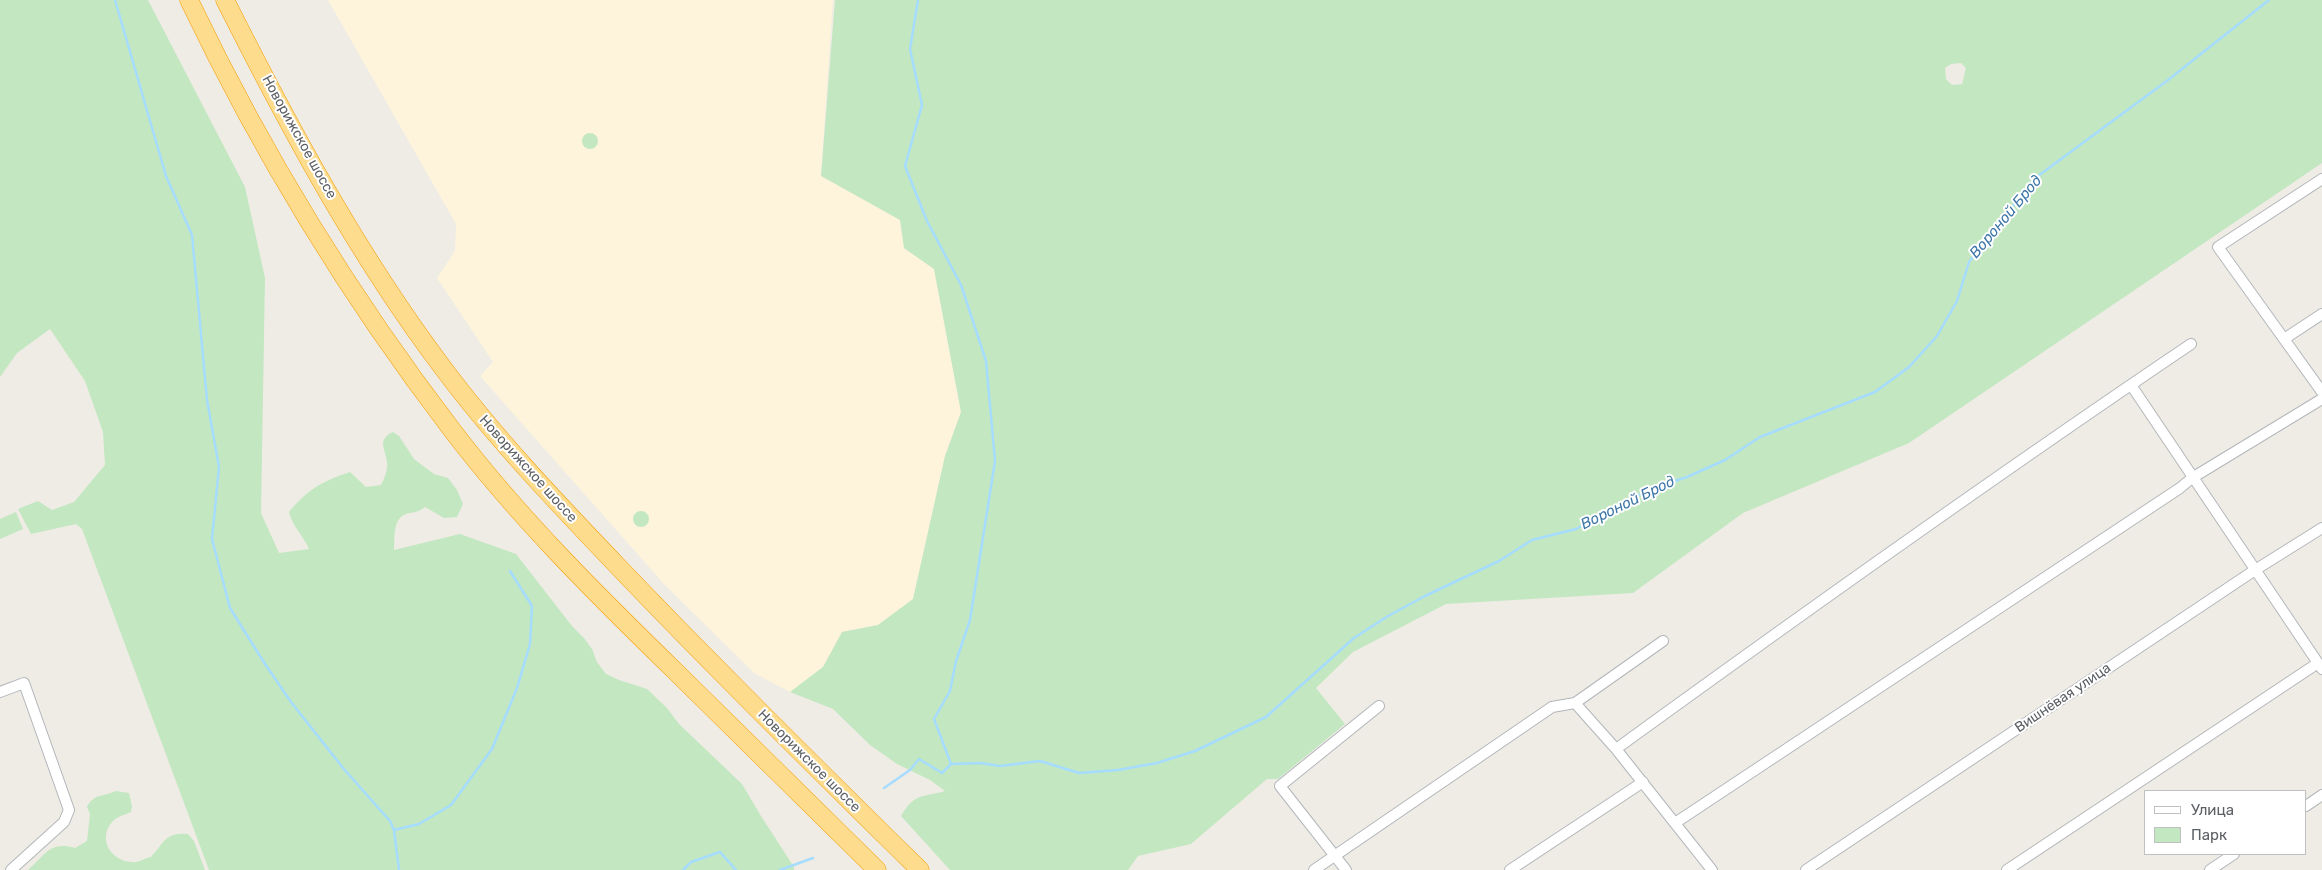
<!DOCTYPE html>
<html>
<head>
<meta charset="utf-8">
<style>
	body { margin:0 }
	#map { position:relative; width:2322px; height:870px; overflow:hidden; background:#efece5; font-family:Rubik,sans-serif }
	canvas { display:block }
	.legend { position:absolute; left:2144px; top:790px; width:162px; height:65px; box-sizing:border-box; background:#fff; border:1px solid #bec0c1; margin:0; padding:6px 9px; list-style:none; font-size:15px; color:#5d6165 }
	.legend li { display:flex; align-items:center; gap:10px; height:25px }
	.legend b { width:25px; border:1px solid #bec0c1 }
</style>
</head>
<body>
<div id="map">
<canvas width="2322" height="870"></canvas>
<ul class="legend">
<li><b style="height:6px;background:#fff"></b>Улица</li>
<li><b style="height:14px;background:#c3e7c1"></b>Парк</li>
</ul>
</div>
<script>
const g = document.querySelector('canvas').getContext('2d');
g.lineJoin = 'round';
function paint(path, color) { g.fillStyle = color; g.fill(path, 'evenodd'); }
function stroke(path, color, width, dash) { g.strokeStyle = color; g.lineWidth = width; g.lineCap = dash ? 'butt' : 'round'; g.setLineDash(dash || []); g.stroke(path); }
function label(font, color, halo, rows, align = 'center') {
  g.font = font + ' Rubik,sans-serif'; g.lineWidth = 4; g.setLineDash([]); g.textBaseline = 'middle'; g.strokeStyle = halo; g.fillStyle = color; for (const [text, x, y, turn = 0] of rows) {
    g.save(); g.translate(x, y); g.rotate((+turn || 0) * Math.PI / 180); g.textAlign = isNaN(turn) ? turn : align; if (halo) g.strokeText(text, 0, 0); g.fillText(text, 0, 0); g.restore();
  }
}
const commercial = new Path2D(`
	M328,0H833L821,175L900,220L904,248L934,269L961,412L945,456L913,599L878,625L842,632L823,667L790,692L754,673L664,584L480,376L493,362L437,278L455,251L456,224Z`);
const green = new Path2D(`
	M0,0H148L245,187L265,278L261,513L279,553L309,549C303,535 292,526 289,512C308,489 323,481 350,472L366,487L381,485C384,479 388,470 387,462C386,450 376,440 393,432L399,436L414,459L434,474L448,478L457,490L463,504L457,517L444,518L425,507C419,512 414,512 406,514C392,519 395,539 394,550L460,534L516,554L572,626L584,638L592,649L597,662L606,674L619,680L647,689L667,708L679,724L742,784L761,816L794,867V870H209L82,529L76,524L31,534L18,509L38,501L52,510L74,502L105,465L103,432L85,381L50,329L17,353L0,377Z
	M835,0H2322V163L1909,443L1743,513L1633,593L1446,604L1353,652L1316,688L1345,724L1278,779H1267L1191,844L1138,856L1128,870H950L901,816C915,792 922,798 945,791L930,780L897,764L870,745L833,709L790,692L823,667L842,632L878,625L913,599L945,456L961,412L934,269L904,248L900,220L821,176ZM1961,63L1966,68L1962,84L1952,85L1946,79L1945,68L1951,64Z
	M582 141a8 8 0 1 1 16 0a8 8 0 1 1-16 0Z
	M633 519a8 8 0 1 1 16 0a8 8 0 1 1-16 0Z
	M16,512L23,529L0,539V519Z
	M116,791L129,793L132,806L131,812C125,815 118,816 113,821C97,838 110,861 132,862C139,863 144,858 151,857C164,843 165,832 188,834L194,841L205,870H28C46,854 50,841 75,848L87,841L90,814L87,807C94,793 104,797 116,791Z`);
const stream = new Path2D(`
	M115,0L166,176L192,235L207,400L219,467L212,539L230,608L265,664L291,702L343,768L390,821L394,830L399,870
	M918,0L910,49L922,105L905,166L927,221L961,285L986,361L995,461L970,620L956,661L950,691L934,719L951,764
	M884,788L910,770L919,759L942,773L951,764L980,763L1000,766L1040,761L1079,773L1118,770L1157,763L1195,751L1266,717L1354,638L1388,616L1425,596L1499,561L1532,540L1576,529L1650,489L1687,477L1725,460L1760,437L1875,392L1909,367L1937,336L1957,301L1969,262L2034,179L2168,80L2269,0
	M394,830L419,824L451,805L492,749L517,688L530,644L532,606L510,571
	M683,870L691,862L720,852L736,870
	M780,870L813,858`);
const street = new Path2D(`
	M2322,314L2284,339L2322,392
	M2284,339L2218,247L2322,179
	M2131,385L2322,669
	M0,692L24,683L69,810L64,822L11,870
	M1575,703L1663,641
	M1616,749C1806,611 1997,475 2191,344
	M2306,806L2322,795
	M1675,823L2180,488L2192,478L2322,399
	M1314,870L1552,707L1575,703L1616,749L1712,870
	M1346,870L1280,786L1379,706
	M1510,870L1643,782
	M1806,870L2255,570L2322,528
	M2007,870L2318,663
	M2210,870L2234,854`);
const highway = new Path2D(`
	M189,0C261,151 350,297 452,430C519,518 598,596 677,673C744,739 810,804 877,870
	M225,0C289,127 357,254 443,368C499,443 565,511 630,579C725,678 822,774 920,870`);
const streetNames = [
	["Новорижское шоссе",299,137,61],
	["Новорижское шоссе",528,469,48],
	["Вишнёвая улица",2063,698,-34],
	["Новорижское шоссе",809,761,45]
];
const waterNames = [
	["Вороной Брод",2006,217,-50],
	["Вороной Брод",1628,503,-26]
];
paint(commercial, '#fef4db');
paint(green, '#c3e7c1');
stroke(stream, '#a5dcff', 2.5);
stroke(street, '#b2b6ba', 12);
stroke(highway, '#f49c00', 19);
stroke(street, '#fff', 10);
stroke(highway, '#fddc8e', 18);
label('14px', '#5d6165', '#fff', streetNames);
label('italic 15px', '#3e77a9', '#fff', waterNames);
</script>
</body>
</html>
